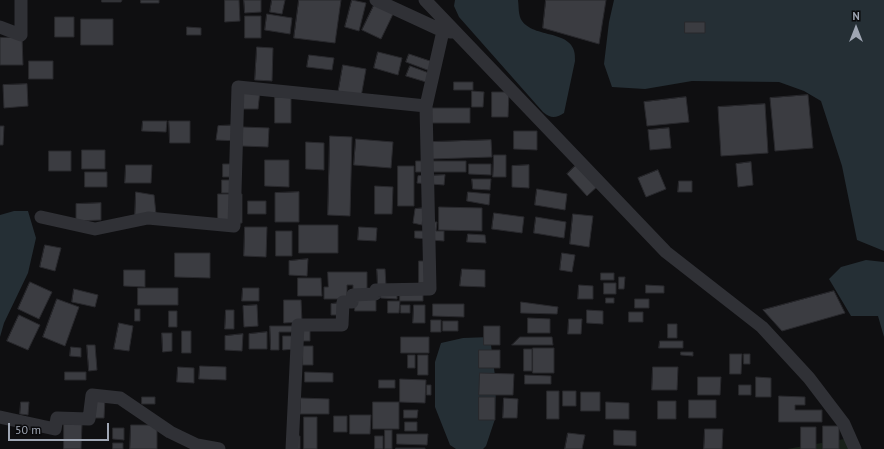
<!DOCTYPE html>
<html>
<head>
<meta charset="utf-8">
<style>
	body { margin:0 }
	#map { position:relative; width:884px; height:449px; overflow:hidden; background:#0f0f11; font-family:"PT Sans",sans-serif }
	canvas { display:block }
	.north { position:absolute; left:836px; top:8px; width:40px; height:40px; -webkit-text-stroke:3px #0a0a0c; paint-order:stroke; rotate:0deg; font-size:11px; font-weight:700; line-height:16px; text-align:center; color:#9fa6b3 }
	.north::after { content:''; display:block; margin:auto; width:14px; height:18px; background:#9fa6b3; clip-path:polygon(50% 0,100% 100%,50% 72%,0 100%) }
	.scale { position:absolute; left:8px; top:423px; width:101px; height:18px; box-sizing:border-box; border:2px solid #9fa6b3; border-top:0; padding-left:5px; font-size:12px; line-height:14px; white-space:nowrap; color:#9fa6b3; -webkit-text-stroke:3px #0a0a0c; paint-order:stroke }
</style>
</head>
<body>
<div id="map">
<canvas width="884" height="449"></canvas>
<div class="north">N</div>
<div class="scale">50 m</div>
</div>
<script>
const g = document.querySelector('canvas').getContext('2d');
g.lineJoin = 'round';
function paint(path, color) { g.fillStyle = color; g.fill(path, 'evenodd'); }
function stroke(path, color, width, dash) { g.strokeStyle = color; g.lineWidth = width; g.lineCap = dash ? 'butt' : 'round'; g.setLineDash(dash || []); g.stroke(path); }
const green = new Path2D(`
	M850,438L854,449H787Z`);
const water = new Path2D(`
	M455,0H518C519,7 518,15 522,21C536,40 578,28 575,61L564,113C556,118 551,119 543,112L459,17L454,6Z
	M614,0H884V251L857,240L842,166L821,101L804,91L779,82L692,81L645,89L612,87L604,64L609,22Z
	M14,211H28L36,238L28,273L4,323L0,337V215Z
	M866,260L884,262V337L878,316H851L829,279L841,267Z
	M490,337L496,384L495,419L486,446L483,449H456L450,445L435,407V362L441,343L463,338Z`);
const building = new Path2D(`
	M102,0H122L121,2H102Z
	M141,0H159V3H141Z
	M225,0H239L240,21L225,22Z
	M244,0H261V12L245,13Z
	M272,0H285L282,14L270,12Z
	M299,0H341L335,43L294,38Z
	M352,0L366,3L359,31L345,27Z
	M546,0H606L599,44L543,28Z
	M376,1L395,10L381,39L362,30Z
	M267,14L292,18L290,34L265,30Z
	M245,16H261V38H245Z
	M55,17H74V37H55Z
	M81,19H113V45H81Z
	M685,22H705V33H685Z
	M187,27L201,28V35H187Z
	M22,37L23,65H0V38Z
	M257,47L273,48L272,81L255,80Z
	M378,52L402,58L398,75L374,68Z
	M409,54L433,62L430,71L406,62Z
	M309,55L334,58L332,70L307,67Z
	M29,61H53V79H29Z
	M343,65L366,69L361,97L338,94Z
	M410,66L429,73L426,82L406,76Z
	M454,82H473V90H454Z
	M27,84L28,106L4,108L3,85Z
	M242,91H260L258,109H239Z
	M472,91L484,92L483,107H472Z
	M492,92H509L508,117H492Z
	M808,95L813,148L775,151L770,98Z
	M275,97H291V123H275Z
	M686,97L689,122L647,126L644,102Z
	M765,104L768,153L721,156L718,107Z
	M432,108H470V123H432Z
	M143,121H167L166,132L142,131Z
	M169,121H190V143H170Z
	M239,125V141L216,140L218,126Z
	M0,126H4L3,145H0Z
	M243,127L269,128L268,147L242,146Z
	M669,128L671,148L650,150L648,130Z
	M514,131H537V150L514,149Z
	M330,136L352,137L350,216L328,215Z
	M356,139L393,142L391,168L354,165Z
	M491,140L492,157L432,159L431,142Z
	M306,142L324,143V170L306,169Z
	M82,150H105V169H82Z
	M49,151H71V171H49Z
	M494,155H506V177H493Z
	M265,160H289V187L265,186Z
	M416,161H466V172H416Z
	M751,162L753,185L738,187L736,164Z
	M578,163L599,185L587,196L567,174Z
	M223,164H241V177H223Z
	M469,164H491V175L469,174Z
	M126,165H152L151,183H125Z
	M529,165V188L512,187V166Z
	M398,166H414V206H398Z
	M658,170L666,189L646,197L638,178Z
	M85,172H107V187H85Z
	M445,175L444,185L417,183L418,176Z
	M472,179H491L490,190L473,189Z
	M222,180H240V193H222Z
	M679,181H692V192H678Z
	M375,186L393,187L392,214H375Z
	M537,189L567,194L565,210L535,205Z
	M136,192L154,195L156,214L135,216Z
	M299,192V222H275V193Z
	M468,192L490,194L489,205L467,201Z
	M218,194H242V223H218Z
	M248,201H266V214H248Z
	M101,203V220L76,221V204Z
	M439,207L482,208V231L439,230Z
	M424,208L422,225L413,223L415,209Z
	M494,213L524,217L522,233L492,229Z
	M573,214L593,216L589,247L570,244Z
	M536,217L566,222L564,238L534,233Z
	M431,222H437L436,231H444V241L430,240Z
	M299,225H338V253H299Z
	M245,227H267L266,257L244,256Z
	M359,227L377,228L376,241L358,240Z
	M276,231H292V256H276Z
	M415,231H427V239L415,238Z
	M468,234L485,235L486,243L467,242Z
	M45,245L61,248L55,271L40,267Z
	M175,253H210V278L175,277Z
	M562,253L575,255L572,272L560,270Z
	M308,259L307,276L289,275V261Z
	M419,261H435V283H419Z
	M377,269H385L386,286L378,287Z
	M462,269L485,270V287L460,286Z
	M124,270H145V287L124,286Z
	M328,272H367V292H353V285H347V299H324V287H328Z
	M601,273H614V280H601Z
	M619,277H625L624,289H619Z
	M298,278H321L322,296H298Z
	M30,282L52,292L39,319L18,309Z
	M604,283H616V294H604Z
	M579,285L593,286V299H578Z
	M646,285L664,286V293H646Z
	M138,288H178V305H138Z
	M243,288H259V301H242Z
	M74,289L98,295L95,307L72,302Z
	M834,291L845,313L782,331L763,310Z
	M381,292H397V299L381,298Z
	M400,293H423V301H400Z
	M355,298H376V311H355Z
	M606,298H614V303H606Z
	M57,299L79,307L65,346L43,337Z
	M635,299H649V308H635Z
	M284,300H301L302,322L284,323Z
	M388,301H400L399,313H388Z
	M521,302L558,307L557,314L521,313Z
	M339,303L340,315H331V304Z
	M433,304H464V317L433,316Z
	M257,305L258,326L244,327L243,306Z
	M401,305H410V313H401Z
	M414,305H425V323H413Z
	M135,309H140V321H135Z
	M226,310H234V329H225Z
	M587,310L603,311V324L587,323Z
	M169,311H177V327H169Z
	M629,312H643V322H629Z
	M19,315L40,325L28,350L7,341Z
	M528,318L550,319V333H528Z
	M569,319H582L581,334H568Z
	M431,320H441V332H431Z
	M443,321H458V331H443Z
	M119,323L133,326L129,351L114,349Z
	M668,324H677V338H668Z
	M270,326H295L296,332H279V350H271Z
	M484,326H500V345H484Z
	M302,328H310V341H302Z
	M182,331H191V353H182Z
	M267,332V349H249V334Z
	M162,333H172V351L163,352Z
	M243,334L242,351L225,350V336Z
	M283,336H296V349L283,350Z
	M401,337H429V353H401Z
	M520,337H552L553,345H512Z
	M660,341H683V348H659Z
	M87,345H95L97,370L89,371Z
	M303,346H313V365H303Z
	M71,347L81,348V357L70,356Z
	M533,348H554V373H533Z
	M524,349H532V371H524Z
	M479,350H500V368H479Z
	M681,352H693V356L681,355Z
	M730,354H742L741,374H730Z
	M744,354H750V364H744Z
	M408,355H415V368H408Z
	M418,355H428V375H418Z
	M200,366L226,367V380L199,379Z
	M178,367L194,368V383L177,382Z
	M653,367H678L677,390H652Z
	M65,372H86V380H65Z
	M305,372L333,373V382H305Z
	M480,373L514,374L513,395H479Z
	M525,375L551,376V384H525Z
	M698,377H721L720,395H698Z
	M756,377L771,378V397H756Z
	M400,379L426,380L425,403L400,402Z
	M379,380H395V388H379Z
	M427,385H431V395H427Z
	M739,385H751V395H739Z
	M547,391H559V419H547Z
	M563,391H576V406H563Z
	M581,392H600V411H581Z
	M779,396L805,397V405H795V410H822V422H779Z
	M142,397H155V404H142Z
	M479,397H495V420H479Z
	M95,398H105L104,418H94Z
	M301,398L329,399V414H300Z
	M504,398L518,399L517,418H503Z
	M689,400H716V418H689Z
	M658,401H676V419H658Z
	M21,402H29L28,415L20,414Z
	M373,402H399V429H373Z
	M606,402L629,403V419H606Z
	M404,410H418L417,418H404Z
	M350,415H371L370,434H350Z
	M334,416H347V432H334Z
	M304,417H317V449H304Z
	M405,422H417V431H405Z
	M64,424H82L81,449H64Z
	M131,425H157V449H130Z
	M823,426H839V449H823Z
	M801,427H816V449H801Z
	M113,428H124V440L113,439Z
	M705,429H723L722,449H704Z
	M385,430H392V449H385Z
	M614,430L636,431V446L614,445Z
	M568,433L585,435L582,449H565Z
	M397,434H428L427,445L397,444Z
	M295,436H300V449H295Z
	M375,436H383V449H375Z
	M113,443H123V449H113Z
	M396,448H425V449H396Z`);
const minor = new Path2D(`
	M376,0L443,31L451,32
	M425,0L666,252L762,327L809,378L844,424L855,449
	M0,27L21,35V0
	M41,217L95,229L148,218L234,226L238,87L426,106
	M0,417L55,429L57,418L89,419L92,395L120,398L170,432L197,445L219,449
	M292,449L298,325H342L343,302H352L353,295L375,294L376,290L430,289L426,106L443,31`);
paint(green, '#19211a');
paint(water, '#252f35');
paint(building, '#3b3c41');
stroke(building, '#29292d', 1);
stroke(minor, '#303136', 13);
</script>
</body>
</html>
